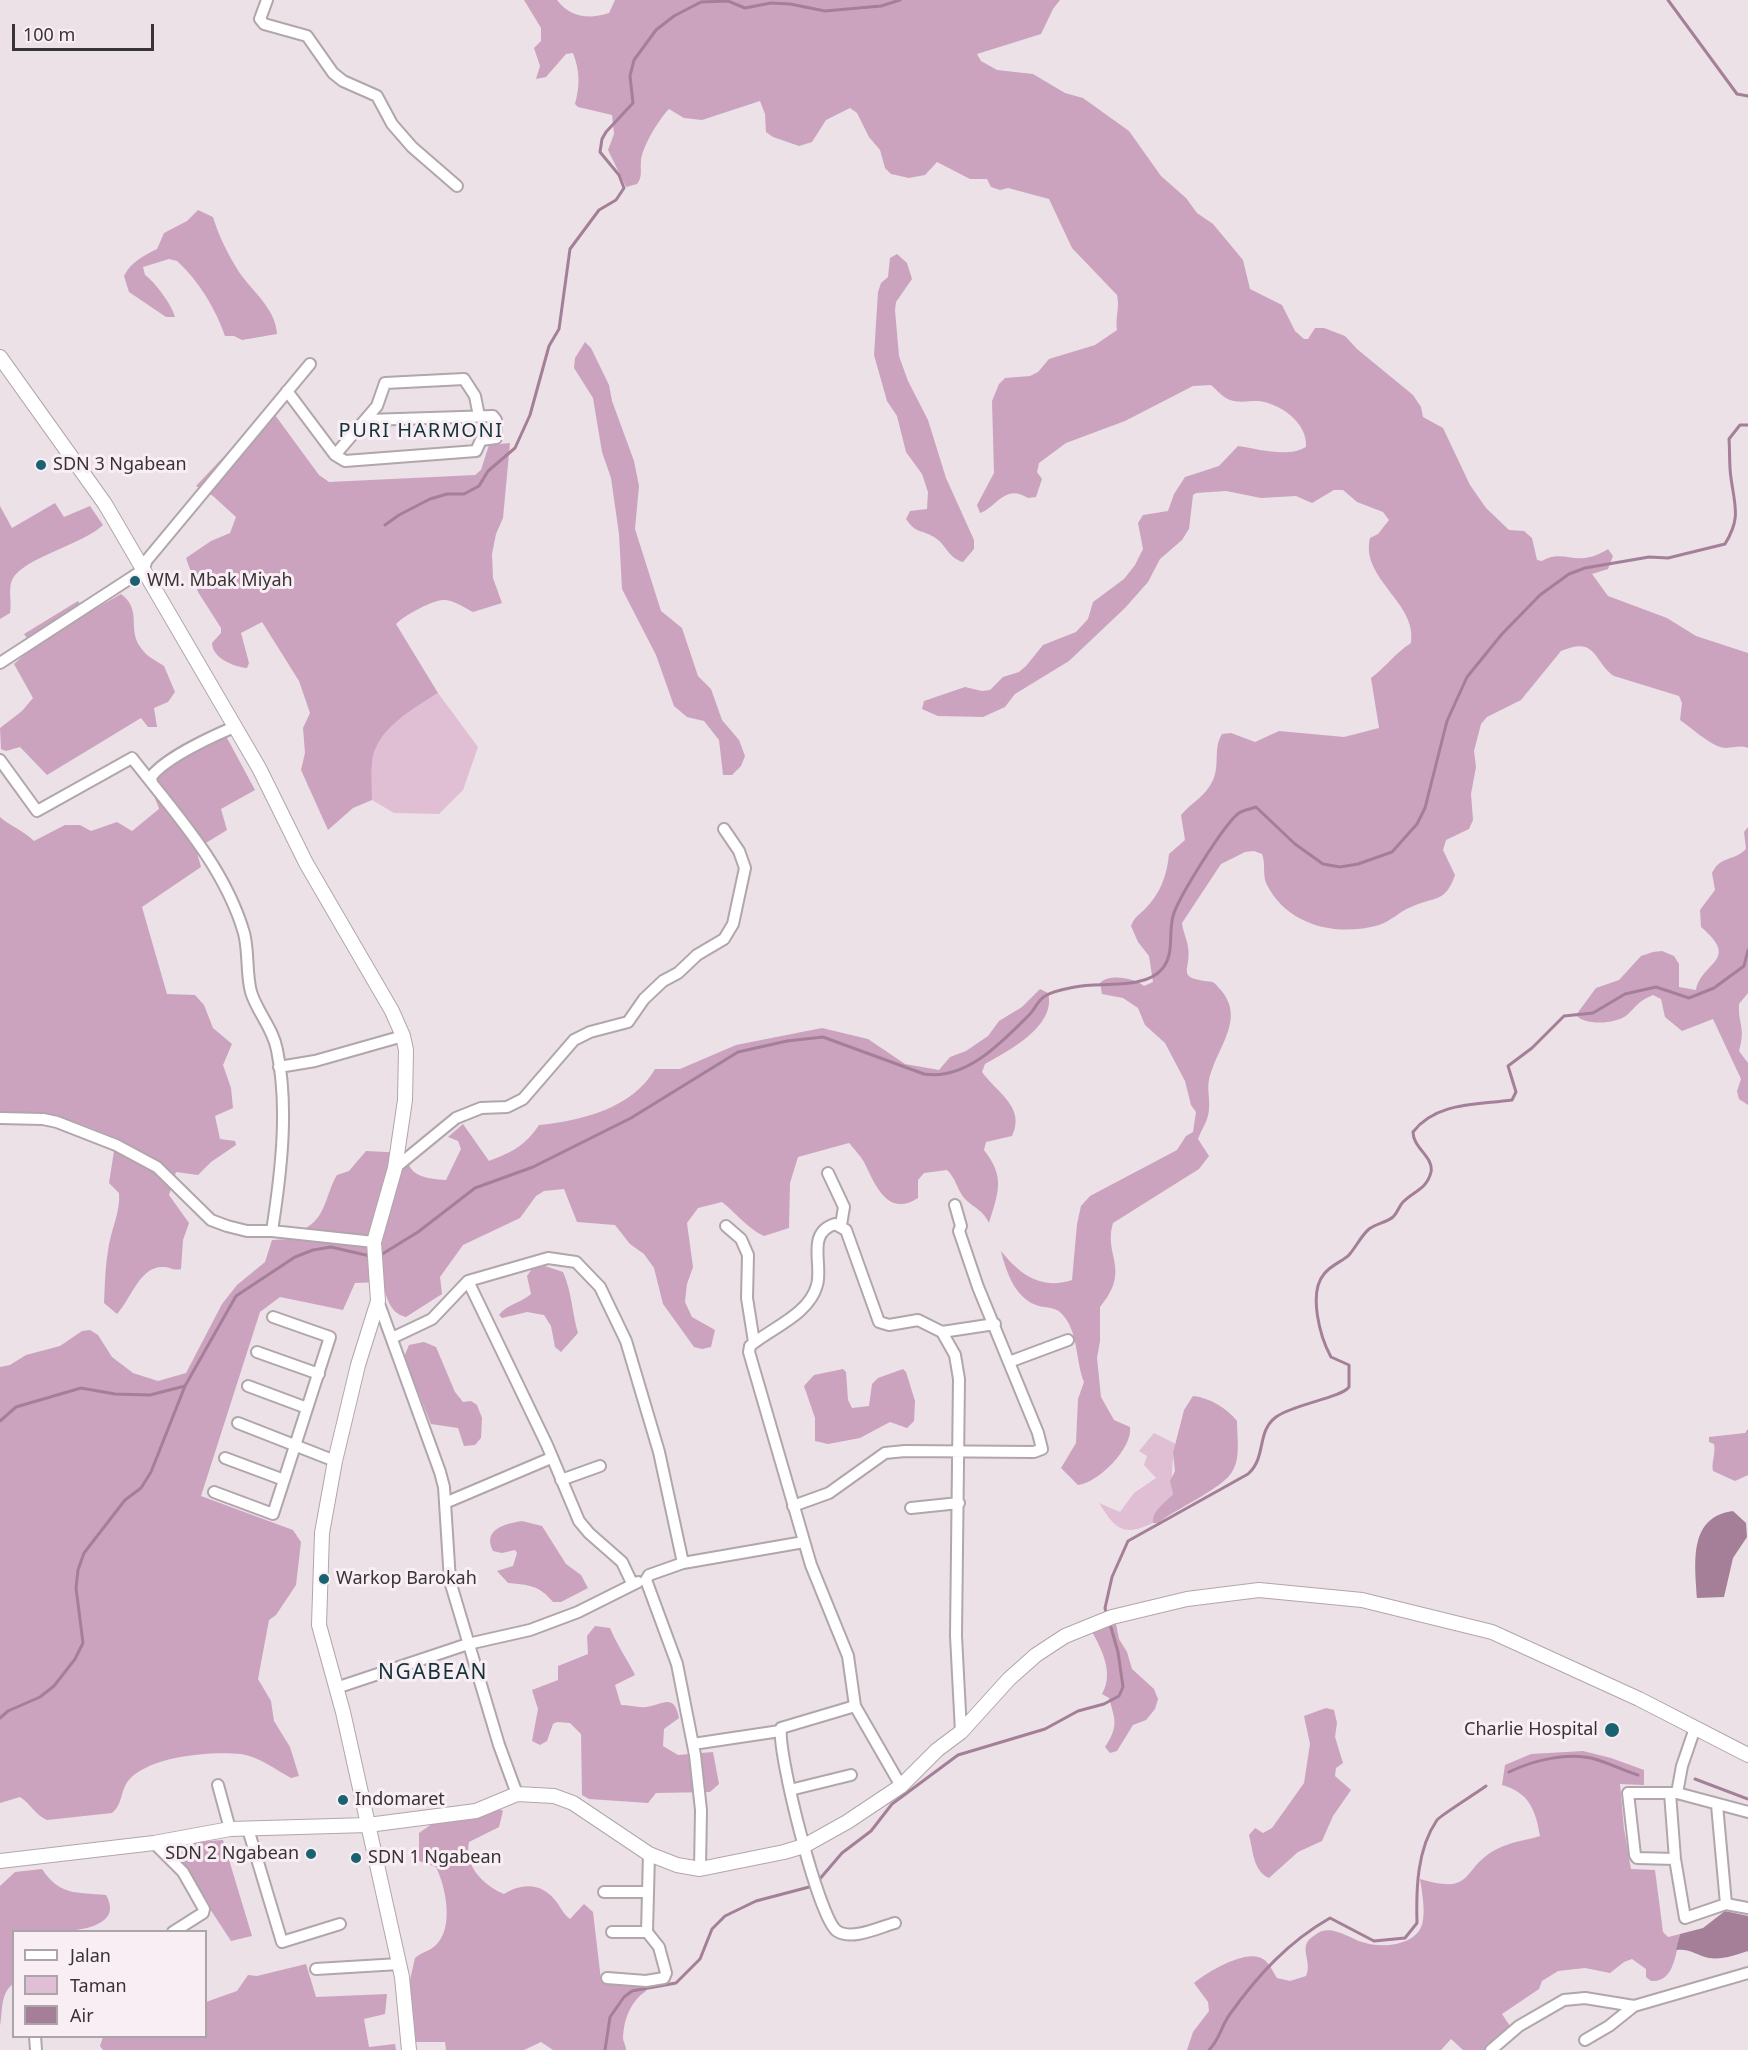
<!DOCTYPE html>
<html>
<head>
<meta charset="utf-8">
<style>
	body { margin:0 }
	#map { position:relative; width:1748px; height:2050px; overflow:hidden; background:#ebe1e7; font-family:"Noto Sans",sans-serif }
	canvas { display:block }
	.legend { position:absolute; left:12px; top:1930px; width:195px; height:108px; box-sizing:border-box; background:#f8eef4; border:2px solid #aba4a8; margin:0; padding:8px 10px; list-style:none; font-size:18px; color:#383436 }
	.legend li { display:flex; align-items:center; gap:12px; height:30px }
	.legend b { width:30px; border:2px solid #aba4a8 }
	.scale { position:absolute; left:12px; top:24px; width:142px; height:27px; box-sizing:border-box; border:3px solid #383436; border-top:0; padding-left:8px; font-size:18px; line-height:21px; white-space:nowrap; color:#383436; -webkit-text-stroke:4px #f8eef4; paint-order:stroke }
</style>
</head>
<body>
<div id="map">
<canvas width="1748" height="2050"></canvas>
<ul class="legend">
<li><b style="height:8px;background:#fff"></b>Jalan</li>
<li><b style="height:16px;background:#e0bfd4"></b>Taman</li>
<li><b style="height:16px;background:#a57f98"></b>Air</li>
</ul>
<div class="scale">100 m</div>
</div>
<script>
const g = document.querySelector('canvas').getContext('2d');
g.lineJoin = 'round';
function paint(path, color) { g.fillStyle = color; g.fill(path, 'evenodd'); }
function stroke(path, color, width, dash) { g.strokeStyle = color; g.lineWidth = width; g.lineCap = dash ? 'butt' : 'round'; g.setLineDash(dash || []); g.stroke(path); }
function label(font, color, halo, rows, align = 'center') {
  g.font = font + ' "Noto Sans",sans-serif'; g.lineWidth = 6; g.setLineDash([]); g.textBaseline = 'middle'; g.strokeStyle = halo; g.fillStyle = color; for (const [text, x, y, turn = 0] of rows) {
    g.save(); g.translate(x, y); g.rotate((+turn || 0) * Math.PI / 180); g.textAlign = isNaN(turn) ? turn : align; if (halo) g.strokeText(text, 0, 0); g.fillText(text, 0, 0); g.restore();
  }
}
const green = new Path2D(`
	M438,693L478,747L463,790L439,814L394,813L372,800C372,787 371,774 372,762C376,729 413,709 438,693Z
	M1154,1433L1176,1444C1172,1455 1171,1483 1173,1494C1166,1502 1151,1511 1153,1523C1123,1537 1116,1530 1099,1503L1120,1512L1134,1493L1156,1478L1144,1465L1147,1456L1139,1451Z`);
const forest = new Path2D(`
	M524,0H557C570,17 588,20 609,13L615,0H1060L1053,9L1041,34L977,54L981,61L997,70L1033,74L1065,93L1083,98L1129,131L1161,176L1186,198L1197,213L1213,224L1243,260L1250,289L1282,305L1295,331L1304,339H1308L1315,328H1324L1345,336L1357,349L1413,395L1421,407L1423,417L1443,428L1470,485L1486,508L1509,530L1524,531L1532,538L1537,560L1542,561C1559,550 1572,562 1590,557C1596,556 1603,552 1608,549L1613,556L1608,569L1592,574L1608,596L1667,618L1696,636L1748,653V748C1738,744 1730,750 1720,747C1706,742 1692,728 1680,720L1682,703L1679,696L1614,676C1594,663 1597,635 1561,651L1521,700L1487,717L1481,724L1474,751L1476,767L1471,794L1473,820L1469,829L1446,840L1443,850L1455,875C1445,904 1434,896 1411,907C1399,912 1391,921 1379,925C1337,937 1288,926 1267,885C1262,876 1266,864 1262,854L1254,851L1245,852L1221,864L1182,923C1183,932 1187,939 1188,947C1192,971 1173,978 1213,982C1251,1015 1218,1043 1209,1080C1207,1089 1210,1099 1209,1108C1209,1120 1202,1128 1198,1139L1209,1156L1199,1169L1113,1223C1103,1256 1132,1269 1100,1307V1341L1097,1358L1101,1397L1114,1420L1130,1427C1133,1448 1098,1483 1078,1485L1061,1468L1076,1443L1078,1399L1084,1382C1075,1359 1079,1331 1061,1313C1055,1307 1047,1308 1039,1306C1016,1300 1006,1272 1001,1251C1020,1275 1042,1290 1072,1280L1077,1224L1081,1206L1090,1196L1177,1150L1186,1136L1193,1132L1196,1112L1191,1105L1185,1081L1165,1043L1145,1025L1138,1008L1123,998L1102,994L1100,983C1109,973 1135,978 1144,986L1153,982L1149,956L1138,942L1131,926C1134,917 1139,915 1146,908C1161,892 1167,875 1169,854L1185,840L1181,815C1192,802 1206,796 1213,780C1220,765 1213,748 1222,734L1231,733L1255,742L1279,731L1344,737L1379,728L1371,678C1386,667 1395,653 1411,643C1418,603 1360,579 1370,538L1378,534L1389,520L1383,512L1357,502L1343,490H1334L1312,503L1296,496L1261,498L1226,491L1196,493L1193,495L1189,529L1182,540L1160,559L1148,582L1125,608L1069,661L1015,694L1005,707L983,717L938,716L922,709L924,701L965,687L982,691L990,690L1003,677L1019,672L1026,666L1043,645L1076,632L1088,619L1093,602L1124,579L1135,565L1143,549L1138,523L1143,515L1168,511L1174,494L1185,477L1219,466L1238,446C1259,449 1287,458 1306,447C1308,423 1280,403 1258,401C1248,401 1239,403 1230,400C1222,397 1217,390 1211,385L1193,386L1125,421L1066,443L1039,463L1037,472L1042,479L1036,497L1028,498C1005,483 997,507 980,513L977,505L994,473L992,401L999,384L1005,378L1030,376L1038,372L1049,359L1095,345L1117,330C1115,318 1120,307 1117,295L1072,248L1049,199L1008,188L1000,190L991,187L987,179H970L937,162L925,175L909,178L891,174L885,168L880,150L869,137L857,113L850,108L826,120L812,142L799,146L773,137L766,132L765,114L760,101L702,120L684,118L669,109C659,119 642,147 641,161C640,171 643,176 637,184L626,187L608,150L614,134L612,115L578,107L575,104C580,85 580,72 573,53L566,54L546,77L536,79L540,66L534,48L541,41V28Z
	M198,210L213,217C219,237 228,254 239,272C252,291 276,309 277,334L242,340L234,336H225C215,308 199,281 177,261L169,259L143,267L145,275C155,282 172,305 175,317H166L129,292L124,276C131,262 143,256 157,249L164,233L187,221Z
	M897,254L907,263L912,279L896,302L895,310L899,356L908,381L928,420L946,478L974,540V549L963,562C948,558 946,544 934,537C921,529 916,534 906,519L910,511L927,509L928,492L922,474L906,452L897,416L887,401L874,355L878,292L881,283L888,277L890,258Z
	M585,342L591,348L609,385L612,401L634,461L639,486L635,529L661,611L682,628L698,676L711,689L722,720L739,740L745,756L741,766L732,775H723L719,740L704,721L687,717L674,706L656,655L622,589L619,534L611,478L602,452L593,398L574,368L575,358Z
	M275,415L319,475L329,482L475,475L481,470L489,445L510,443L503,518L496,534L492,554L493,578L502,603L473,612C465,608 452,599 442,600C429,602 405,615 396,624L438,693C413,709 376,729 372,762C371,774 372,787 372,800L353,808L328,830L301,770L305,753L303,728L310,713L299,681L262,622L241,633L249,663L247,668C234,667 212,658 212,643L221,633V628L198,592L186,558L211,541L230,533L236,517L213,496L196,486L260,418L265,425Z
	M55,503L64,517L90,506L103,525C84,544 22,558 12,580C8,589 12,603 10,613L0,619V506L12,528Z
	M121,594C142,610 128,627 139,645C145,656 155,660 164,666L175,692L168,702L154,708L157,727H148L141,718L47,775L20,747L6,751L1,749L0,728L22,711L33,698L14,664L33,647L24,634L78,601L86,614Z
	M226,736L255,790L221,809L227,830L196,849L201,867L142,907L167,994L195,995L204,1005L213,1028L232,1044L223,1065L231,1088L233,1108L215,1116L220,1139L235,1141L236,1145L211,1162L198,1175L176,1172L169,1195L189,1223L183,1240L181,1269C173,1271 171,1267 163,1267C140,1266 131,1299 117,1314L104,1303C105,1286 105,1268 108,1251C110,1232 121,1211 119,1193L109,1183L116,1138C75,1121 45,1108 0,1114V817C10,826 23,830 34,841L65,825H80L91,831L117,822L132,831L159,809C158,804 153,796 153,791C152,769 208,746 226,736Z
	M1748,827V993L1739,1004C1738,1025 1746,1027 1739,1051L1748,1063V1105L1739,1099L1737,1091L1741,1079L1713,1019L1682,1031L1665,1017L1661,999L1653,995C1637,1002 1638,1005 1627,1015C1616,1024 1585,1026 1576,1015L1596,988L1619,980L1641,956L1653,952L1662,951L1674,956L1679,964V987L1696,990C1702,961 1741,961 1701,927L1700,910L1715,890L1712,873C1721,855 1733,862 1746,849L1744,832Z
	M1040,989L1048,993C1057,1026 1008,1051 985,1064L982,1072C997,1093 1026,1107 1012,1136L986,1142L984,1150C1005,1177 999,1191 989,1223C983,1210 974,1208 965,1199C957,1190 956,1178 947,1170L924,1173L918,1180V1198C887,1218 875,1184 864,1162C860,1155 854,1149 849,1143L798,1157L790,1183L789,1228L764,1236C748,1229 736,1213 722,1202L698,1208L687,1223L693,1267L687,1284L685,1302L692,1317L715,1330L711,1347L702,1349L694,1347L663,1304L654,1268L644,1254L630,1244L615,1225L577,1222L564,1189L544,1191L536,1196L520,1218L463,1245L440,1277L442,1294L406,1317C389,1313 387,1297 382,1282L355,1283L343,1310L280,1297L260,1312L201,1496L293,1530L301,1542L296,1585L276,1615L269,1620L258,1679L271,1701L274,1721L290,1747L299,1776L291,1778C275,1769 259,1757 241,1754C211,1751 148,1756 128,1781C120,1792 123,1804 112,1813L47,1820C35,1815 31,1804 20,1797L0,1803V1367L10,1365L26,1355L60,1346L82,1331L90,1330L98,1335L112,1357L133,1373L158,1381L186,1373L222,1304L237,1285L265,1262L272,1240L289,1239C296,1232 301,1231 309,1226C326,1215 327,1191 337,1175L349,1171L366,1151L407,1153C406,1176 426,1179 446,1180L461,1149L458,1141L448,1137L463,1124L489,1161C512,1152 525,1146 539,1125C581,1121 633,1108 655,1069H680L736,1045L822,1028L868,1039L905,1064L939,1070L950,1057L966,1051L988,1036L999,1021L1022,1007Z
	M545,1266L563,1272C572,1292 572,1313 578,1333L561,1352L555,1347L551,1326L544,1315L527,1312L502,1318L499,1315C507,1304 521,1303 531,1294L527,1276L532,1269Z
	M424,1342L436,1347L455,1392L463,1402L471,1401L477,1405L482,1418L481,1438L475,1445L464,1446L458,1428L431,1424L404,1357L409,1345Z
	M843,1369L846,1372L848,1400L852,1408L869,1406L872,1384L878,1378L903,1369L906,1372L915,1401L914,1421L907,1428L890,1422L860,1438L828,1444L815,1441V1418L804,1386L814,1375Z
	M1193,1396C1210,1398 1227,1408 1237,1421C1237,1437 1241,1458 1232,1472C1223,1488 1174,1510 1158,1523H1153C1151,1511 1166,1502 1173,1494L1170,1481L1175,1471L1173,1453L1184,1410Z
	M1748,1429V1475L1735,1481L1713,1471C1711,1462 1716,1454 1714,1444L1709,1442V1437L1745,1433Z
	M522,1521L542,1526L566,1564L581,1575L588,1588L561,1602H553C539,1585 529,1585 508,1583L497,1571L513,1566L517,1553L515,1550L502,1553L493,1551C482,1529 505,1524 522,1521Z
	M1114,1614L1119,1639L1127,1652L1132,1669L1154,1689L1158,1699L1155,1709L1146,1720L1133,1725L1117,1751L1110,1753L1105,1747C1119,1726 1115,1720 1109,1698L1102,1694C1116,1670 1098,1643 1086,1621Z
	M595,1626L610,1628C617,1645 627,1659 635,1675L615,1685L621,1705C629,1705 638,1708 646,1707C663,1705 674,1692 679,1718L664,1729L663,1746L678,1755L713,1752L719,1784L710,1792L656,1793L648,1803L589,1799L582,1795L581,1734L570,1723L557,1722L553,1724L547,1741L540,1745L532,1741L538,1709L532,1690L558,1680V1666L588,1654L587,1636Z
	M1326,1708L1334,1710L1337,1723L1335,1737L1343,1763L1336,1768L1335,1776L1351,1790L1333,1816L1322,1841L1298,1852L1269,1878C1253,1871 1253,1850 1249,1835L1255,1828L1263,1833L1272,1828L1304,1783L1310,1744L1304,1716Z
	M1583,1751L1611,1758L1644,1770V1785L1620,1784L1624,1829L1631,1869L1655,1870L1663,1932L1668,1937L1680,1934C1676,1951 1675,1983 1651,1981L1646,1977V1969L1632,1959L1624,1962L1610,1973L1585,1968L1558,1971L1542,1981L1539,1989L1502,2014L1510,2026L1486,2050H1463L1451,2039L1441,2050H1187L1193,2032L1209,2011L1208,2002L1194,1983C1207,1972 1247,1948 1263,1959C1269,1962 1273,1972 1277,1978L1290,1981L1306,1976C1312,1963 1301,1951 1308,1941C1310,1938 1319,1932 1322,1931C1335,1927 1350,1938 1362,1942C1381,1949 1420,1946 1423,1920C1425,1908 1422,1892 1420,1879C1478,1896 1459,1867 1499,1848C1511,1842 1527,1840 1540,1836C1536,1811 1529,1792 1502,1785L1505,1765L1531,1754Z
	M485,1800L503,1811L499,1827L469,1842C464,1866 483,1885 504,1894C523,1882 544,1883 558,1904C562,1910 564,1914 570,1919L584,1904L593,1912L601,1980L646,1981V1991C631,2001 624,2018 623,2037C623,2042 626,2045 626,2050H553L541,2042L524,2050H446L445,2042H413L407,1993L415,1958C422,1952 430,1951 436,1945C454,1928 446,1887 436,1867L419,1861V1833L449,1812Z
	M223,1840L252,1936L231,1941L172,1851V1847L179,1843Z
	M42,1869C60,1896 76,1892 106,1895C131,1939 34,1932 14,1932L13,1984C0,1994 3,2010 0,2026V1886L15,1872Z
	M306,1964L316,1997L387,1994L385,2014L364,2019L369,2047L395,2044L396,2050H103L100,2046L103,2037L206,2036V2002L237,1991L248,1975L257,1976Z`);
const water = new Path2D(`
	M1733,1511L1746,1523L1747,1537L1733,1558L1724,1597L1697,1598C1695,1563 1688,1517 1733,1511Z
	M1725,1911L1748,1916V1951C1736,1955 1722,1960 1709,1958C1696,1955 1690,1948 1676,1950L1680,1934L1703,1928Z`);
const stream = new Path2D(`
	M1668,0L1737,94L1748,96
	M385,525L399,515L430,499L447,494H464L479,486L488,471L515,448L530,415L549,346L559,329L570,249L599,210L616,200L624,188L619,175L600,152L602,139L606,132L633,103L630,76L634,60L656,30L674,16L701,2L728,1L745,8L771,3L790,4L825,11L881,6L900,0
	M379,1256L418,1232L475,1188L533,1167L631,1118L738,1052L787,1041L823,1037L924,1074C966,1081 1002,1042 1030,1014C1035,1009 1038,1000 1045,996C1053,991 1065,989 1075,987C1100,982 1145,990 1162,969C1175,954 1168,934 1173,916C1178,898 1224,824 1239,813C1243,810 1251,809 1256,807L1295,844L1323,864L1340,867L1358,864L1392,852L1417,824L1425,808L1447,721L1467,677L1502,634L1540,595L1569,574L1585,568L1649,557L1668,558L1725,544C1741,518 1735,507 1731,478C1729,466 1730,452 1729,439L1740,425H1748
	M0,1421L16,1407L81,1388L115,1394L150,1395L185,1386
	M1107,1615L1105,1608L1112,1577L1128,1541L1248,1474C1267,1457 1256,1432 1276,1417C1294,1404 1341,1398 1349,1387V1365L1331,1357C1320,1337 1308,1293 1324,1274C1331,1265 1343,1261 1349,1255C1356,1247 1361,1236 1369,1229C1376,1224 1387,1222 1393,1217C1398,1212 1399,1206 1403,1202C1414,1191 1427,1189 1431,1172C1434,1157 1413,1148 1413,1132C1436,1102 1477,1105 1512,1100L1516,1092L1508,1066L1532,1048L1564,1016L1593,1013L1625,994L1656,987L1689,998L1714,988L1744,966L1748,950
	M0,1718L8,1711L40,1697L54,1686L75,1659L83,1643L76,1588L78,1570L84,1553L125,1500L141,1488L151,1472L185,1386L236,1296L295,1257L313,1250L331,1247L370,1256
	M1509,1772C1534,1760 1570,1751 1598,1760C1611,1764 1624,1771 1638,1775
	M1695,1779L1748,1799
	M818,1881L842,1853L871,1831L892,1804L958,1755L1045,1729L1078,1711L1104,1704L1119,1696L1123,1687L1118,1652L1110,1624
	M605,2050L610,2017L624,1997L632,1991L676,1983L700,1959L712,1929L725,1916L756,1901L813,1886
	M1209,2050C1220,2039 1221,2026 1230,2014C1258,1975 1288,1942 1330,1918L1374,1941L1405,1938L1417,1923C1416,1889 1417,1849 1437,1820C1438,1817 1478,1792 1486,1786`);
const minor = new Path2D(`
	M267,0L260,19L264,24L307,36L333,73L343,81L377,96L392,124L412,147L457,186
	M287,391L335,455L345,461L476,451L481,440L496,438V420L493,416L367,420
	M335,455L377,406L385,383L464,379L475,396L479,416
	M0,663L143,570L147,560L310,364
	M0,760L37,811L132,758C174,812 224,865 244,933C249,953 246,973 251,992C257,1012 273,1028 277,1050C289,1108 281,1173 272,1231
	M152,783L151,777C166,757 211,737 234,727
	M279,1067L315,1061L403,1036
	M0,1118L43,1119L57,1122L116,1145L157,1167L211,1220L227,1226L247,1231H272L374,1242
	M395,1168L456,1118L481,1108L507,1107L523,1099L574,1040L590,1032L628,1022L644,999L663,981L678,973L697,955L724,939L733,924L745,868L739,851L724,829
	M828,1173L844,1207L841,1225
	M726,1226L741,1239L748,1255L747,1298L754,1342
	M468,1281L547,1445L579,1521L589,1533L622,1562L632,1583
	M378,1301L440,1472L444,1487L450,1581L499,1745L517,1794
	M942,1332L995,1324
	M392,1338L432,1319L468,1281L548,1258L576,1262L600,1287L626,1341L659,1452L683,1563L649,1575L646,1580L677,1664L695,1755L701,1810L700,1869
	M257,1352L319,1374
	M1009,1362L1068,1340
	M248,1386L307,1408
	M238,1423L335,1461
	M225,1458L284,1480L330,1337L273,1317
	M561,1480L600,1466
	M214,1492L273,1514L284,1480
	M445,1503L551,1458
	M793,1506L829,1493L885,1453L905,1451L1034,1452L1042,1449L1038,1433L978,1287L959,1231L961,1226L955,1205
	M911,1508L959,1503
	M683,1563L804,1542
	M336,1688L468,1644L530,1630L578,1612L638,1582
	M855,1706L781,1728C777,1753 819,1919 837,1931C852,1941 880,1927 895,1923
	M693,1744L780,1731
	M218,1785L230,1829
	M901,1786L855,1706L848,1656L811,1565L749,1352L750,1346C771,1328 809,1315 817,1285C823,1264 806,1233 835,1224L846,1230L879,1322L889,1325L918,1320L942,1332L955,1355L959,1379L956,1636L961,1732
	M790,1790L851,1775
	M1670,1793L1675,1859L1685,1918L1726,1904L1748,1908
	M1677,1793L1682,1766L1695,1728
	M1717,1805L1726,1904
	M248,1829L282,1942L340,1924
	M154,1843L183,1872L204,1909L203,1913L173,1932
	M1675,1859L1637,1858L1635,1855L1628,1793H1677L1748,1812
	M604,1892H648
	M612,1932H647
	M316,1969L399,1964
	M607,1978L646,1981L664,1978L666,1973L659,1947L647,1932L649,1854
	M35,2036L36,2050
	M1585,2040L1609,2026L1634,2006
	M1491,2050L1519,2026L1564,2000L1585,1998L1634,2006L1748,1973`);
const tertiary = new Path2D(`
	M0,357L105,504L259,768L306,863L392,1011L403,1036L406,1050L405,1100L395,1168L374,1242L378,1301L358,1365L335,1461L322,1533L319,1625L343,1712L402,1977L409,2050
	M0,1861L154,1843L230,1829L368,1825L476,1811L517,1794L554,1796L573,1803L649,1854L677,1865L700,1869L784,1852L804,1846L847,1822L901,1786L937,1750L961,1732L1009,1679L1036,1655L1065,1636L1112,1617L1187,1599L1259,1590L1362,1600L1492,1632L1639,1699L1748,1755`);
const markers = [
	[41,465,6,"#1a6271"],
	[135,581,6,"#1a6271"],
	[324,1579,6,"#1a6271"],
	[1612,1730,8,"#1a6271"],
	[343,1800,6,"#1a6271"],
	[311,1854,6,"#1a6271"],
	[356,1858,6,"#1a6271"]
];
const poiNames = [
	["SDN 3 Ngabean",53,465],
	["WM. Mbak Miyah",147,581],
	["Warkop Barokah",336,1579],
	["Charlie Hospital",1598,1730,"right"],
	["Indomaret",355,1800],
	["SDN 2 Ngabean",299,1854,"right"],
	["SDN 1 Ngabean",368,1858]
];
const neighbourhoodNames = [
	["PURI HARMONI",421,431]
];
const quarterNames = [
	["NGABEAN",433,1673]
];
paint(green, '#e0bfd4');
paint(forest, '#cca3be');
paint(water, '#a57f98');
stroke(stream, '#a57f98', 3);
stroke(minor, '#b0a6ac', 14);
stroke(tertiary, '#b0a6ac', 16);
stroke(minor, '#fff', 10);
stroke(tertiary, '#fff', 14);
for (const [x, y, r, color] of markers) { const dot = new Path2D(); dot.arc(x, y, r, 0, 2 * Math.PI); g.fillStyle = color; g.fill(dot); stroke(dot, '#f8eef4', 2); }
label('18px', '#383436', '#f8eef4', poiNames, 'left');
g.letterSpacing = '1.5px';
label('20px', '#14343c', '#f8eef4', neighbourhoodNames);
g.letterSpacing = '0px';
g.letterSpacing = '1.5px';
label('21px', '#14343c', '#f8eef4', quarterNames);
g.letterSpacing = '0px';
</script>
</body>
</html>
